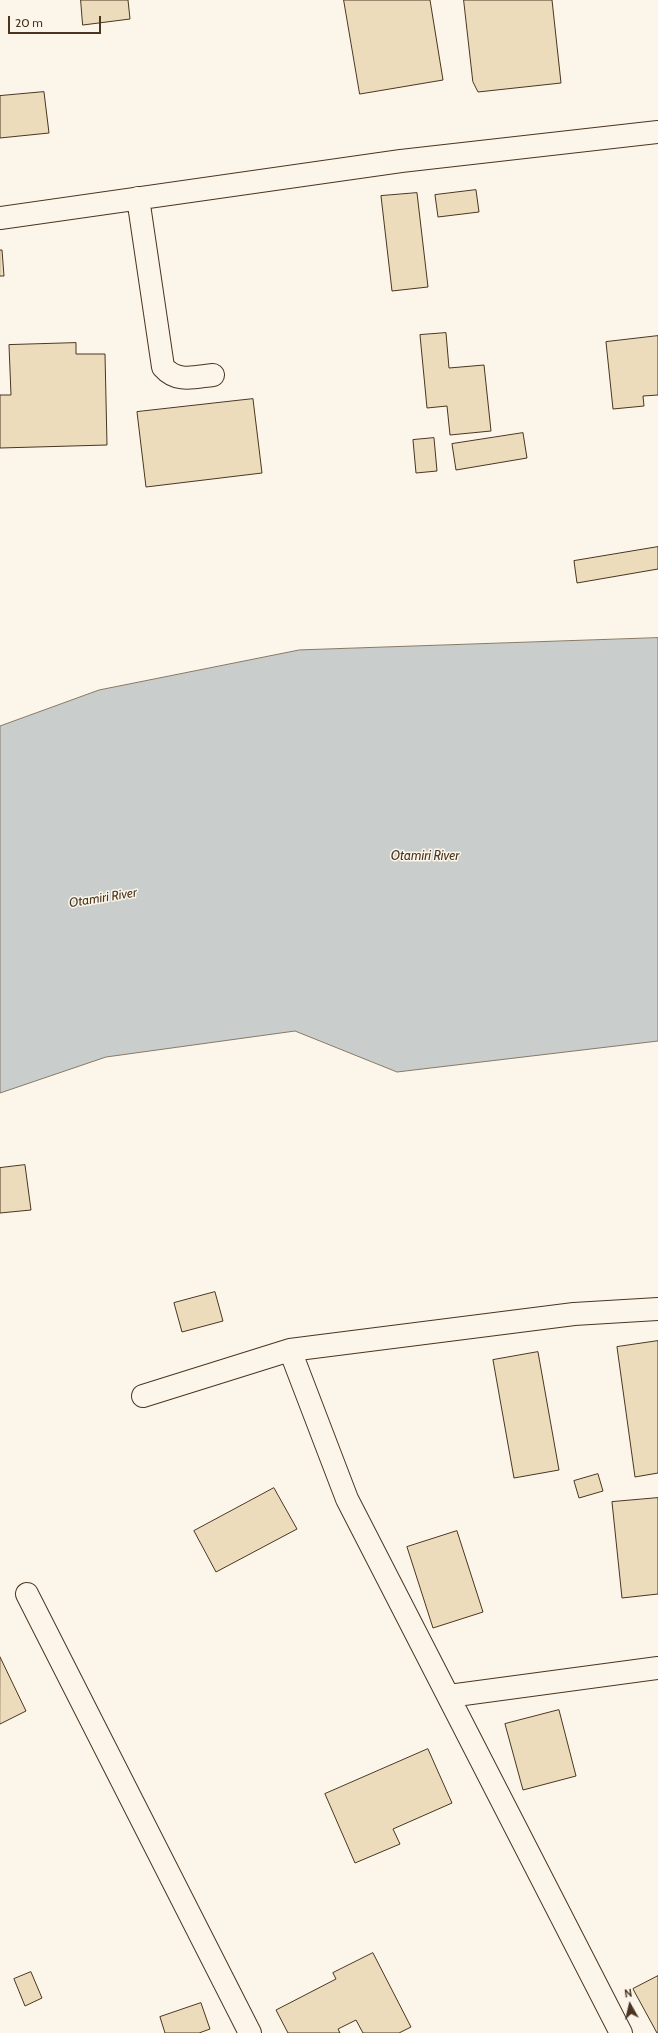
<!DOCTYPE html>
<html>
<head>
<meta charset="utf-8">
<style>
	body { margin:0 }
	#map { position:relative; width:658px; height:2033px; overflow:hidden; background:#fbf6e9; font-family:Cabin,sans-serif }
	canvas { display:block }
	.north { position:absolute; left:610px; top:1985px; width:40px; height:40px; -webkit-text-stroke:3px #fbf6e9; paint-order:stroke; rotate:352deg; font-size:11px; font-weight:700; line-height:16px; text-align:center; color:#4a3520 }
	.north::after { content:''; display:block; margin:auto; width:14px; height:18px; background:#4a3520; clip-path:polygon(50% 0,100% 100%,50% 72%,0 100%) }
	.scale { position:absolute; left:8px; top:16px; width:93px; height:18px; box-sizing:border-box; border:2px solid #4a3520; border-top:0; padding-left:5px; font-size:12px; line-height:14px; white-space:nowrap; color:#4a3520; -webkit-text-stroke:3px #fbf6e9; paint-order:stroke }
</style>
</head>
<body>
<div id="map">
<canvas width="658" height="2033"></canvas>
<div class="north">N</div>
<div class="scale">20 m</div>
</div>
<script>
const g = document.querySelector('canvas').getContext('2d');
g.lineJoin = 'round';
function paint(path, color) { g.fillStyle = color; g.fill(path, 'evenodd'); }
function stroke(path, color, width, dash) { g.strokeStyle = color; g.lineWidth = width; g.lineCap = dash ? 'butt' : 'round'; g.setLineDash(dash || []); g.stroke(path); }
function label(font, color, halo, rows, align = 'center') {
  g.font = font + ' Cabin,sans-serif'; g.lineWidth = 3; g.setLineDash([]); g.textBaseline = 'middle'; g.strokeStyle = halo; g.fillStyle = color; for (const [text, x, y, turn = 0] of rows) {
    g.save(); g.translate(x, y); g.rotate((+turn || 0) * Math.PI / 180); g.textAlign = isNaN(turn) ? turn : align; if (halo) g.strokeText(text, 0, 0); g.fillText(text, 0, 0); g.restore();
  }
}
const water = new Path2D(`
	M658,638V1041L397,1072L295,1031L106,1057L0,1093V726L99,690L299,650Z`);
const building = new Path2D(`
	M81,0H128L130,19L83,25Z
	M344,0H430L443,80L360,94Z
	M464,0H552L561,83L478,92L473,82Z
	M44,92L49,133L0,138V96Z
	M476,190L479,212L438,217L435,195Z
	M417,193L428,287L392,291L381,196Z
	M0,250H2L4,276H0Z
	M446,333L449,368L484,365L491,431L450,435L447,406L427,408L420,335Z
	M658,336V395L643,396L644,406L613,409L606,342Z
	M76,343V354H105L107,445L0,448V395H11L9,345Z
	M253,399L262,473L146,487L137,412Z
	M523,433L527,458L456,470L452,444Z
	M434,438L437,471L416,473L413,440Z
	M658,547V569L577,583L574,561Z
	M25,1165L31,1210L0,1213V1168Z
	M215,1292L223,1321L182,1332L174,1303Z
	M658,1341V1473L635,1477L617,1347Z
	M538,1352L559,1470L514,1478L493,1360Z
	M598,1474L603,1491L579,1498L574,1481Z
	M274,1488L297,1529L216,1572L194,1531Z
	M658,1498V1594L622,1598L612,1502Z
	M457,1531L483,1612L433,1628L407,1547Z
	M0,1657L26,1711L0,1724Z
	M559,1710L576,1776L523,1790L505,1724Z
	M428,1749L452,1803L393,1829L400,1844L355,1863L325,1794Z
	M373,1953L411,2027L399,2033H363L356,2020L338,2029L340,2033H288L276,2010L336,1979L333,1973Z
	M31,1972L42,1998L25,2006L14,1979Z
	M658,1976V2033H657L633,1989Z
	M201,2003L210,2029L199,2033H165L160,2017Z`);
const minor = new Path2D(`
	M138,198L163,367C177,383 194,377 213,375
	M0,218L401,161L658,132
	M290,1350L347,1499L621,2033
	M143,1396L290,1350L574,1314L658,1309
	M27,1594L250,2033
	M449,1696L658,1668`);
const waterNames = [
	["Otamiri River",425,856],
	["Otamiri River",103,898,-9]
];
paint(water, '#c9cecd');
stroke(water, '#887966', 1);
paint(building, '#ecdcbc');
stroke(building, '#4a3520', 1);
stroke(minor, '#4a3520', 24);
stroke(minor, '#fbf6e9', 22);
label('italic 13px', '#4a3520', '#fbf6e9', waterNames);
</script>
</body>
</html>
